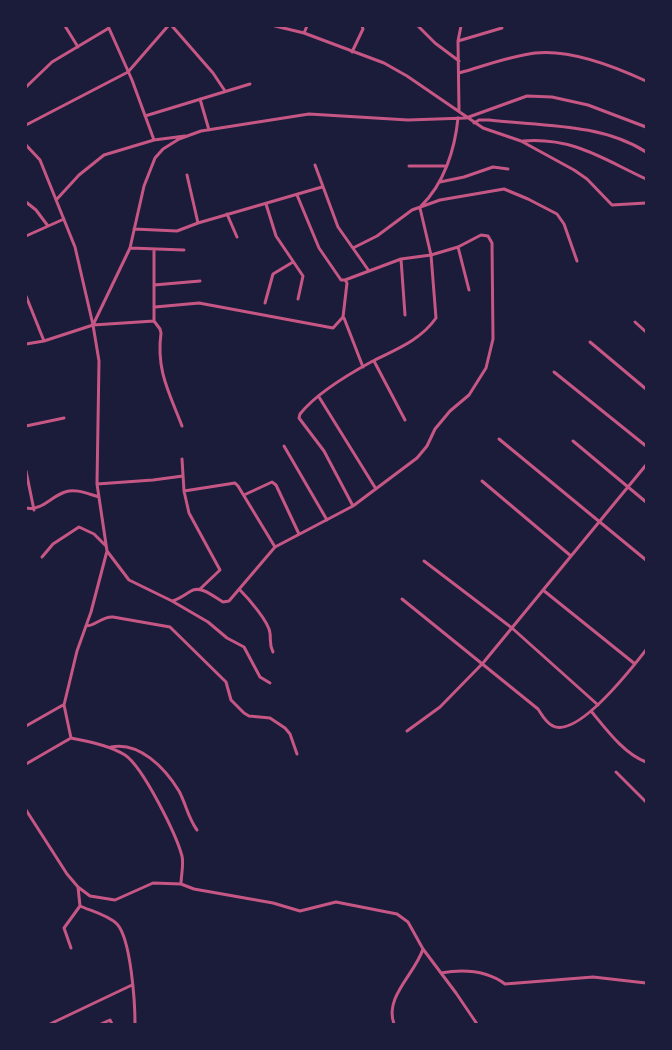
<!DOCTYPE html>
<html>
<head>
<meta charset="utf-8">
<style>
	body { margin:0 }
	#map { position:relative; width:672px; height:1050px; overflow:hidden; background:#1b1b3a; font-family:"Varela Round",sans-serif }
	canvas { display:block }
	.frame { position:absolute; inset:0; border:27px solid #1b1b3a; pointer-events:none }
</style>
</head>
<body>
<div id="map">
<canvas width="672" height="1050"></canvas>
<div class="frame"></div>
</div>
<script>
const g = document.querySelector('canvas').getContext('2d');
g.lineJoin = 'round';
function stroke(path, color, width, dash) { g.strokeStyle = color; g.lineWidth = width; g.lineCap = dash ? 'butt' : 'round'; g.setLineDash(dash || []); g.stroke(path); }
const minor = new Path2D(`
	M65,26L78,47
	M108,26L132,80L154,140
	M172,26L213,73L225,91
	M275,26L304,33L384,63L407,76L483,128L521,141L574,170L587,179L612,205L646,203
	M418,26L435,43L459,61
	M304,33L307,26
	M458,41L502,28
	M352,52L363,29L362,26
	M459,73C484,66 510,56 535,53C570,49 616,67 646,81
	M26,87L52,62L109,28
	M200,99L209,130
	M459,111L458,41L461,26
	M145,116L250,84
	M474,123L479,120H489C540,126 601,123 646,152
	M26,125L128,72L168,26
	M523,141C573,137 603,159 646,179
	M26,145L40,160L75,247L93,325L99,361L97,484L107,551L91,612L77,651L64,705L71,738
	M315,165L338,227L369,271
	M409,166H446
	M187,175L198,223
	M440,182L464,177L493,167L508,169
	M57,199L79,175L104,155L154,140L185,136
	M26,202L36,210L48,226
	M266,204L276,236L303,276L298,299
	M421,206C444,184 455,149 458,118
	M227,214L237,237
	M134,229L177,231L198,223L322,187
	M26,236L64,219
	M458,247L469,290
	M130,248L184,250
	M353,248L377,236L412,210L440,200L504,189L528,199L557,214L564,224L577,261
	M401,259L405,315
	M154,285L200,281
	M26,296L44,341
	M265,303L273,274L293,262
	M155,307L199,303L333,328L343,317L347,283L345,280
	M344,318L363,367
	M154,321L160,329L161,333C156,370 169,392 182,426
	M635,322L646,332
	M93,325L130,248L144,186L155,158L163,149L179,139L201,131L309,114L408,120L466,118L527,96L552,97L588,105L646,127
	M590,342L646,389
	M26,344L44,341L93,325L154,321V249
	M374,361L405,420
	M554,372L646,446
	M319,397L376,489
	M26,426L64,418
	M499,439L646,560
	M573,441L646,502
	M284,446L327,520
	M182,459L184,491L189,513L220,570L200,589
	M26,471L34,510
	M482,481L571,556
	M97,484L153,480L183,476
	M184,491L235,483L238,486L275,547
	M244,495L272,482L276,485L299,534
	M353,506L324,451L299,418L300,414C315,395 349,374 371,362C394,350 420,341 436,318L431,255L420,208
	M26,508C42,511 50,497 65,492C76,488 88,494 99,497
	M107,551L129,580L172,601L208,622L227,638L244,647L260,677L270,683
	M42,557L53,544L79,527L94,534L106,546
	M424,561L512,628L598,705
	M240,590C248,598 269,622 270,633C271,641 269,644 273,652
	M543,590L635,664
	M402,599L538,709C542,715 546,723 553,726C578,738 632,668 646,650
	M172,601C180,599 184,595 191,591C201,585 214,597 223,602L229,601L275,547L353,506L417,458L427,446L435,429L450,411L469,395L486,368L493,339L492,243L488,236L481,235L458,247L431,255L401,259L345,280H341L319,248L297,195
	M86,626C96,626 102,616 113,617L170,627L226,682L231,700L244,713L249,716L270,718L285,728L290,734L297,754
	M591,711C606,729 624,754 646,762
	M26,726L63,705
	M407,731L440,707L483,663L646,465
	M111,747C139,741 165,768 179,791C186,804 188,818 197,830
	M26,764L71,738C89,742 109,745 125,755C143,767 176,834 182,856C184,864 181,876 181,884
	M616,772L646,802
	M26,810L67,874L78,887L90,896L115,900L153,883L181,884L194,889L273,903L300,911L336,902L397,914L408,922L423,949L456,993L477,1024
	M80,906C91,911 108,915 117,924C131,939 135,1003 135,1024
	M71,948L64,928L80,906L78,887
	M441,973C464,969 486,970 505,984L593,977L646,983
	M50,1024L132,985
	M101,1024L110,1020L112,1024
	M394,1024C384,997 415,974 423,949`);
stroke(minor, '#c65784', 3);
</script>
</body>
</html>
